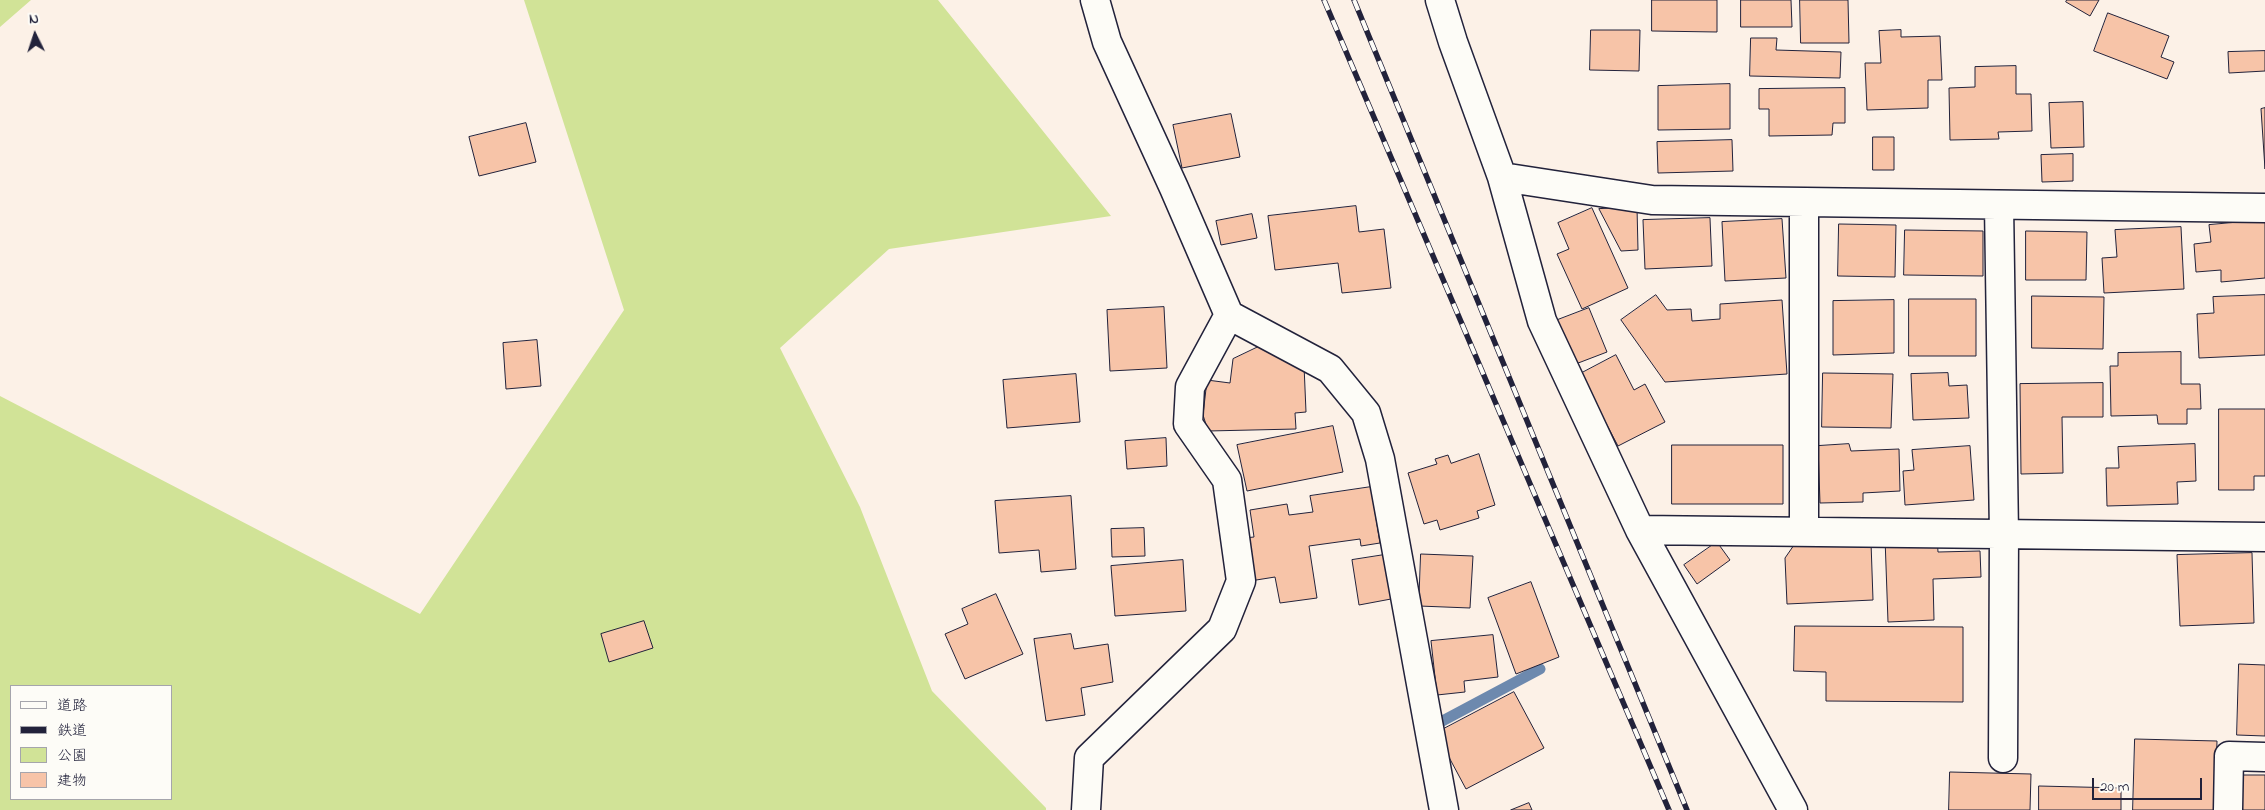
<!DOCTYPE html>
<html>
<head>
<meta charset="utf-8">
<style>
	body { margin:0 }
	#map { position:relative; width:2265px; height:810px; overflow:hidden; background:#fcf1e7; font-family:"Indie Flower","Klee One",sans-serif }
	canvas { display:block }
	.legend { position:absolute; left:10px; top:685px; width:162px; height:115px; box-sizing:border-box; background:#fdfcf7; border:1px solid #a5a5ac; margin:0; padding:6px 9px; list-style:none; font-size:15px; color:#22223b }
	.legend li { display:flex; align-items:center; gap:10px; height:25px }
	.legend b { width:25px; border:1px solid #a5a5ac }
	.north { position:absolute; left:10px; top:10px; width:50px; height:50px; -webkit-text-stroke:4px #fdfcf7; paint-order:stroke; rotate:356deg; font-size:14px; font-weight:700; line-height:20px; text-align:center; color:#22223b }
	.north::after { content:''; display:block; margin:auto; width:18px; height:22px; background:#22223b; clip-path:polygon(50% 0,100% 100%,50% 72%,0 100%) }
	.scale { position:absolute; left:2092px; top:778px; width:110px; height:22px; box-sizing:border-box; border:2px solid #22223b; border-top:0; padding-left:6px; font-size:15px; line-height:18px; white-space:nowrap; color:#22223b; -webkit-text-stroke:4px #fdfcf7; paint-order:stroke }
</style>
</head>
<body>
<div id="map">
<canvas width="2265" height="810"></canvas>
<ul class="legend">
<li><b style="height:6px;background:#fdfcf7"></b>道路</li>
<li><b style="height:6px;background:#22223b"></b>鉄道</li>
<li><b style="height:14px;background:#d1e397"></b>公園</li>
<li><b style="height:14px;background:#f7c4a8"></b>建物</li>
</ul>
<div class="north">N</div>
<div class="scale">20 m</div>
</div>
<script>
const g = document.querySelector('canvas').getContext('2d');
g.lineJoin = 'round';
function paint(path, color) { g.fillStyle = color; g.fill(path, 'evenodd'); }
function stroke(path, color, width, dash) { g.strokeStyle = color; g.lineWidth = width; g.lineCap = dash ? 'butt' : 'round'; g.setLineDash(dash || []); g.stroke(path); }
const green = new Path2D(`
	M0,0H31L0,27Z
	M524,0H938L1111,216L889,249L780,348L860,507L932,691L1046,808V810H0V396L420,614L624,310ZM11,686H171V799H11Z`);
const stream = new Path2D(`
	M1433,726L1540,669`);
const building = new Path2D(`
	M1652,0H1717V32L1652,31Z
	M1741,0H1791L1792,27H1741Z
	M1800,0H1848L1849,43H1801Z
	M2067,0H2099L2090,16L2066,2Z
	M2108,13L2169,36L2161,57L2174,62L2167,79L2094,51Z
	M1591,30H1640L1639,71L1590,70Z
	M1901,30V37L1940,36L1942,80H1928V108L1867,110L1865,63H1881L1879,31Z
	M1751,38H1777L1776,50L1841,52L1840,78L1750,76Z
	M2265,51V71L2229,73L2228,52Z
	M2016,66V94H2031L2032,131L1998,132L1999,139L1950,140L1949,88L1975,87V67Z
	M1730,84V129L1658,130V86Z
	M1845,88V123H1833L1832,135L1769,136V109H1759V89Z
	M2083,102L2084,147L2051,148L2049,103Z
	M2265,108V169L2261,109Z
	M1231,114L1240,157L1182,168L1173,125Z
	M526,123L536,162L479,176L469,137Z
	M1873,137H1894V170H1873Z
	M1732,140L1733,171L1658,173L1657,142Z
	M2073,154V181L2042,182L2041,155Z
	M1356,206L1359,232L1384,229L1391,288L1342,293L1338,263L1275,270L1268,216Z
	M1637,207L1638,250L1621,251L1599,209Z
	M1592,208L1628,288L1582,309L1557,254L1569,249L1558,223Z
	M1252,214L1257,238L1221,245L1216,221Z
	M1710,218L1712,266L1645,269L1643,220Z
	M1782,219L1786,278L1725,281L1722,222Z
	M2265,220V278L2221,282V270L2196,272L2194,244L2211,242L2209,225Z
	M1839,224L1896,225L1895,277L1838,276Z
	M2181,227L2184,289L2104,293L2102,258L2117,257L2115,230Z
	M1905,230L1983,231V276L1904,275Z
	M2026,231L2087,232L2086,280H2026Z
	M1656,295L1667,310L1691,309L1692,321L1720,319V304L1782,300L1787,374L1665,382L1621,320Z
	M2265,295V355L2199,358L2197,314L2214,313L2213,297Z
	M2032,296L2104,297L2103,349L2032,348Z
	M1909,299H1976V356H1909Z
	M1894,300V353L1833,355V301Z
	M1164,307L1167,368L1110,371L1107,310Z
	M1589,308L1607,352L1573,365L1555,321Z
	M537,340L541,386L506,389L503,343Z
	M1258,347L1304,365L1306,412L1295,413L1296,429L1208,431L1203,415L1207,380L1230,383L1233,359Z
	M2181,352V384H2200L2201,409H2187V424H2158L2157,415L2111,416L2110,366H2118V353Z
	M1616,355L1634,390L1645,384L1665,422L1618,446L1580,374Z
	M1823,373L1893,374L1891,428L1822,427Z
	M1948,373L1949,386L1967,385L1969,418L1913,420L1911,374Z
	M1076,374L1080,422L1007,428L1003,380Z
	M2103,383V417H2062L2063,473L2021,474L2020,384Z
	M2219,409H2265V476H2254V490H2219Z
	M1333,426L1343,472L1247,491L1237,445Z
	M1166,438L1167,466L1127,469L1125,441Z
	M1849,444L1851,451L1899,449L1900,491L1863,493V502L1820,503L1818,446Z
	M2195,444L2196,481L2177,482L2178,504L2107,506L2106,468H2119L2118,447Z
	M1672,445H1783V504H1672Z
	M1970,446L1974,500L1905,505L1903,471L1914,470L1912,450Z
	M1479,454L1495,505L1477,511L1479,518L1440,530L1437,520L1424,524L1408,473L1437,464L1435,459L1448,455L1451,463Z
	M1371,487L1380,543L1361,546L1360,539L1309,546L1317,598L1280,603L1275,577L1250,581L1244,538L1254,537L1250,510L1287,504L1289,515L1313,512L1310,496Z
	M1071,496L1076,569L1041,572L1039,550L999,553L995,501Z
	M1144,528L1145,556L1112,557L1111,529Z
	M1937,536L1938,552L1980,551L1981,577L1933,579L1934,620L1888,622L1885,538Z
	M1717,542L1730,560L1697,584L1684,565Z
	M1871,542L1873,600L1787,604L1785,558L1794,545Z
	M2252,553L2254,623L2180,626L2177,555Z
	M1421,554L1473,556L1470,608L1419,606Z
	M1384,555L1391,599L1359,605L1352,560Z
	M1183,560L1186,611L1115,616L1111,566Z
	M1531,582L1559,657L1516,674L1488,598Z
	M996,594L1023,654L965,679L945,634L968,624L962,609Z
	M644,621L653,648L609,662L601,634Z
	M1795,626L1963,627V702L1826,701V672L1794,671Z
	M1071,634L1074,649L1108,644L1113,682L1081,688L1085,715L1046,721L1034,639Z
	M1493,635L1498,677L1464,681L1465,692L1437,695L1431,641Z
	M2239,664L2265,665V736L2237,735Z
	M1514,692L1544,748L1466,789L1436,733Z
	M2135,739L2217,741L2215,810H2133Z
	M1950,772L2031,774L2030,810H1949Z
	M2241,775H2265V810H2241Z
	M2039,786L2121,788V810H2039Z
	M1529,803L1532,810H1511Z`);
const street = new Path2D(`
	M1095,0L1107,42L1174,188L1229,315L1330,369L1366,413L1380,459L1444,810
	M1440,0L1453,42L1502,177L1542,321L1640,530L1793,810
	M1502,177L1652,200L2265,208
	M1804,202V532
	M1999,205L2004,534L2003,758
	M1640,530L2265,537
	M1086,810L1089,758L1222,629L1241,581L1227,480L1188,424L1190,387L1229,315
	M2228,810L2229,756L2265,757`);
const rail = new Path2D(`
	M1324,0L1669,810
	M1354,0L1687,810`);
paint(green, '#d1e397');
stroke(stream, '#6d89ae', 11);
paint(building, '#f7c4a8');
stroke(building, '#22223b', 1);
stroke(street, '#22223b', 31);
stroke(street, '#fdfcf7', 28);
stroke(rail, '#22223b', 5.5);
stroke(rail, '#fdfcf7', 4, [11]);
</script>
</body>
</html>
